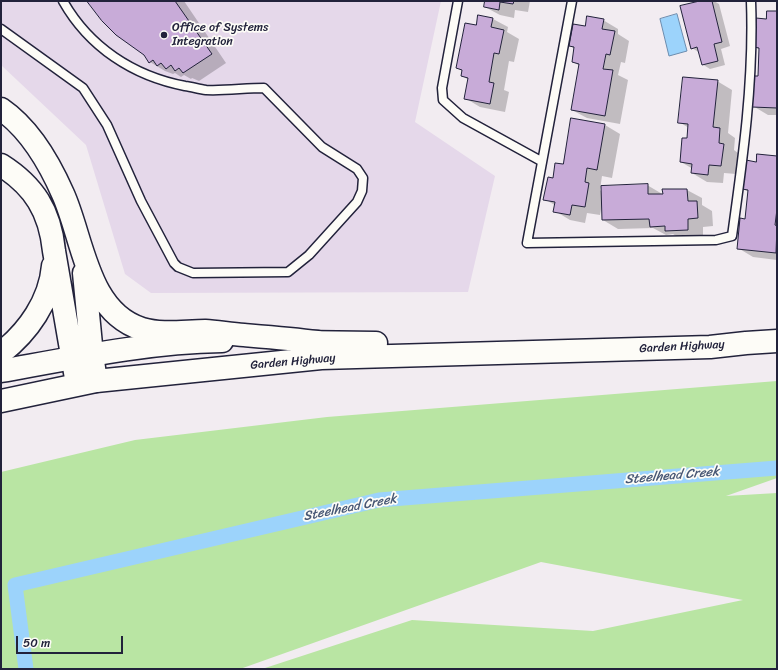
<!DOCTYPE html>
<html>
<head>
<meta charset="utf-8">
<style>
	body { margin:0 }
	#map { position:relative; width:778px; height:670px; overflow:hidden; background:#f2ecf1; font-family:Sriracha,sans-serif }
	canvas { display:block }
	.frame { position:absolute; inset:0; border:2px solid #22223b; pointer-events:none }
	.scale { position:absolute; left:16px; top:636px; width:107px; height:18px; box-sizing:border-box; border:2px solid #22223b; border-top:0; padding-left:5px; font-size:12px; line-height:14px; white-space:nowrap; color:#22223b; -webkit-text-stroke:3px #fdfcf7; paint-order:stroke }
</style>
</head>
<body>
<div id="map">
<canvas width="778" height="670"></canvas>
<div class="frame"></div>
<div class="scale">50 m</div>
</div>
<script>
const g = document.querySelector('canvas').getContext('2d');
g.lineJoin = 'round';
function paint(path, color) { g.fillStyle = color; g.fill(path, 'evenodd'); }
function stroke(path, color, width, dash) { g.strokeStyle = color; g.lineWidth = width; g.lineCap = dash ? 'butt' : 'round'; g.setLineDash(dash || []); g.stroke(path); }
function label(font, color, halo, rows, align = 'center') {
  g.font = font + ' Sriracha,sans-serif'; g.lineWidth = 3.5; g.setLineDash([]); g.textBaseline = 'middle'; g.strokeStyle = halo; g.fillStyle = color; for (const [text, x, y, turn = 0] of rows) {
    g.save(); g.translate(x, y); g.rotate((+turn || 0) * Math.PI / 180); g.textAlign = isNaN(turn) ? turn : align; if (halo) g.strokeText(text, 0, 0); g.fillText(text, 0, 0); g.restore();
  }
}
const built = new Path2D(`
	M1,1H441L415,122L495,176L468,292L151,293L125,274L86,145L1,65Z`);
const green = new Path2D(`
	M777,381V478L726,496L777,493V669H262L412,620L593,631L743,600L541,562L240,669H1V472L135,440L327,417Z`);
const water = new Path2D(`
	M677,14L687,51L669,56L660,19Z`);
const shadow = new Path2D(`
	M88,1H184L226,63L199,81L192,78L191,79L184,75L181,77L175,73L173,74L165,71L150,62L144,54Z
	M482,1H530L528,12L515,10L514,18L500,15L485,7L486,3Z
	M705,1H714L719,4L730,46L721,49L725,65L710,69L702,64L700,53L692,48Z
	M777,12V115H768L753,106L759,77L760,50L755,47L767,20Z
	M493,19L508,27L507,32L519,39L514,62L509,61L504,90L509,92L505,112L480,107L465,98L469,80L462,76L463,71L457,68L477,26Z
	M603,20L618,29V34L629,41L625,63L621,62L618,75L628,80L620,124L587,118L572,110L580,66L573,62L575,49L570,46L586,27Z
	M717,81L732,90L728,133L735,138L734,150L738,153L736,174L724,173L723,183L707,182L692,173L693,169L681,162L687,139L689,128L679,122Z
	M605,125L620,134L612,178L602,176L600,190L602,192L647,185L664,195L687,190L702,198V205L712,211L713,226L703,227V238L681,239L673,234L666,235L653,228L618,229L603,220L602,204L600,215L587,213L585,223L570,220L555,211L556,206L545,199L553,179L563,165Z
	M777,157V260L753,257L738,248L746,220L749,192L743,189L757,163Z`);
const canal = new Path2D(`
	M26,669L15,585L379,500L777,468`);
const building = new Path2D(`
	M87,1H175L212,54L183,73L179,68L175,71L171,65L166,69L161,63L157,66L153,60L149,63L144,55L116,35L102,21Z
	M485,1H514L513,4L500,2L499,10L484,7Z
	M700,1H712L722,42L714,44L718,61L702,65L697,47L691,49L680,6Z
	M767,11H777V108L752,107L754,76H758L759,48L754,47L756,18L766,19Z
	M478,15L493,18L491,27L504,30L499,54L494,53L489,82L494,83L490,104L464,99L468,78L461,76L462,70L456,68L465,23L476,25Z
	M587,16L604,19L602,29L615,31L610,55L606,54L603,69L613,70L605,116L571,110L579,64L572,62L574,47L569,46L573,24L585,26Z
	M683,77L718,80L713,127L720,128L719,143L724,144L721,166L709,165L708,175L691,173L692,164L680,162L682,138H687L688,124L678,123Z
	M571,118L605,124L597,170L587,168L585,182L589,183L585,207L572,205L570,215L553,212L555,202L543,200L548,177L553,178L555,163L563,164Z
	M757,154L777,156V209L775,225L777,226L776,253L737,249L740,218L745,219L748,190L742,189L746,160L756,162Z
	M648,184V194H663L662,189H687L688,201H697L698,218L688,219V230L665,231V226L650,227L649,219L602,220L601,186Z`);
const service = new Path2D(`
	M458,1L442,88L443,100L463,118L541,161
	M572,1L527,243L716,240L732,236C743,158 754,80 751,1
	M1,29L83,88L107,125L141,201L174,263L178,267L193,273L288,272L309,255L357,202L362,191L363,178L357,169L322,147L264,88C245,88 225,91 206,90C199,89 192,87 185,86C133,76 89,47 63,1`);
const primary = new Path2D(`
	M298,342L376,343
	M1,371C73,358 149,342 222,341
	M1,401L96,381L321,358L710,347L746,343L777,341`);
const motorway = new Path2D(`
	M1,109C30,129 49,162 63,194C83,238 87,312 142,329C162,335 185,331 205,331C218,332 231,334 244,335C268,337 293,339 317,342
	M1,165C34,186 50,211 54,251L77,384
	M84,273L92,355L96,381
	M1,353C28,332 50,301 53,266`);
const markers = [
	[164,35,4,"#22223b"]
];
const poiNames = [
	["Office of Systems",172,28],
	["Integration",172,42]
];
const streetNames = [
	["Garden Highway",682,347,-3],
	["Garden Highway",293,362,-5]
];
const waterNames = [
	["Steelhead Creek",672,476,-5],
	["Steelhead Creek",350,508,-11]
];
paint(built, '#e5d8ea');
paint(green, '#b9e5a3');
paint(water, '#9cd3fb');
stroke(water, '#6b8cae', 1);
paint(shadow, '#0003');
stroke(canal, '#9cd3fb', 15);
paint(building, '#c8abd8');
stroke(building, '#22223b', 1);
stroke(service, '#22223b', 11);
stroke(primary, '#22223b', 25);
stroke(motorway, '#22223b', 25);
stroke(service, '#fdfcf7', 8);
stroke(primary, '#fdfcf7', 22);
stroke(motorway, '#fdfcf7', 22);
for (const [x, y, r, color] of markers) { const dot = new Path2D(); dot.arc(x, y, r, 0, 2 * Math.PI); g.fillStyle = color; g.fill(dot); stroke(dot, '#fdfcf7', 1.5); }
label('12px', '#22223b', '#fdfcf7', poiNames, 'left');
label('12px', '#22223b', '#fdfcf7', streetNames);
label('italic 13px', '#475775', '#fdfcf7', waterNames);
</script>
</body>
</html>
